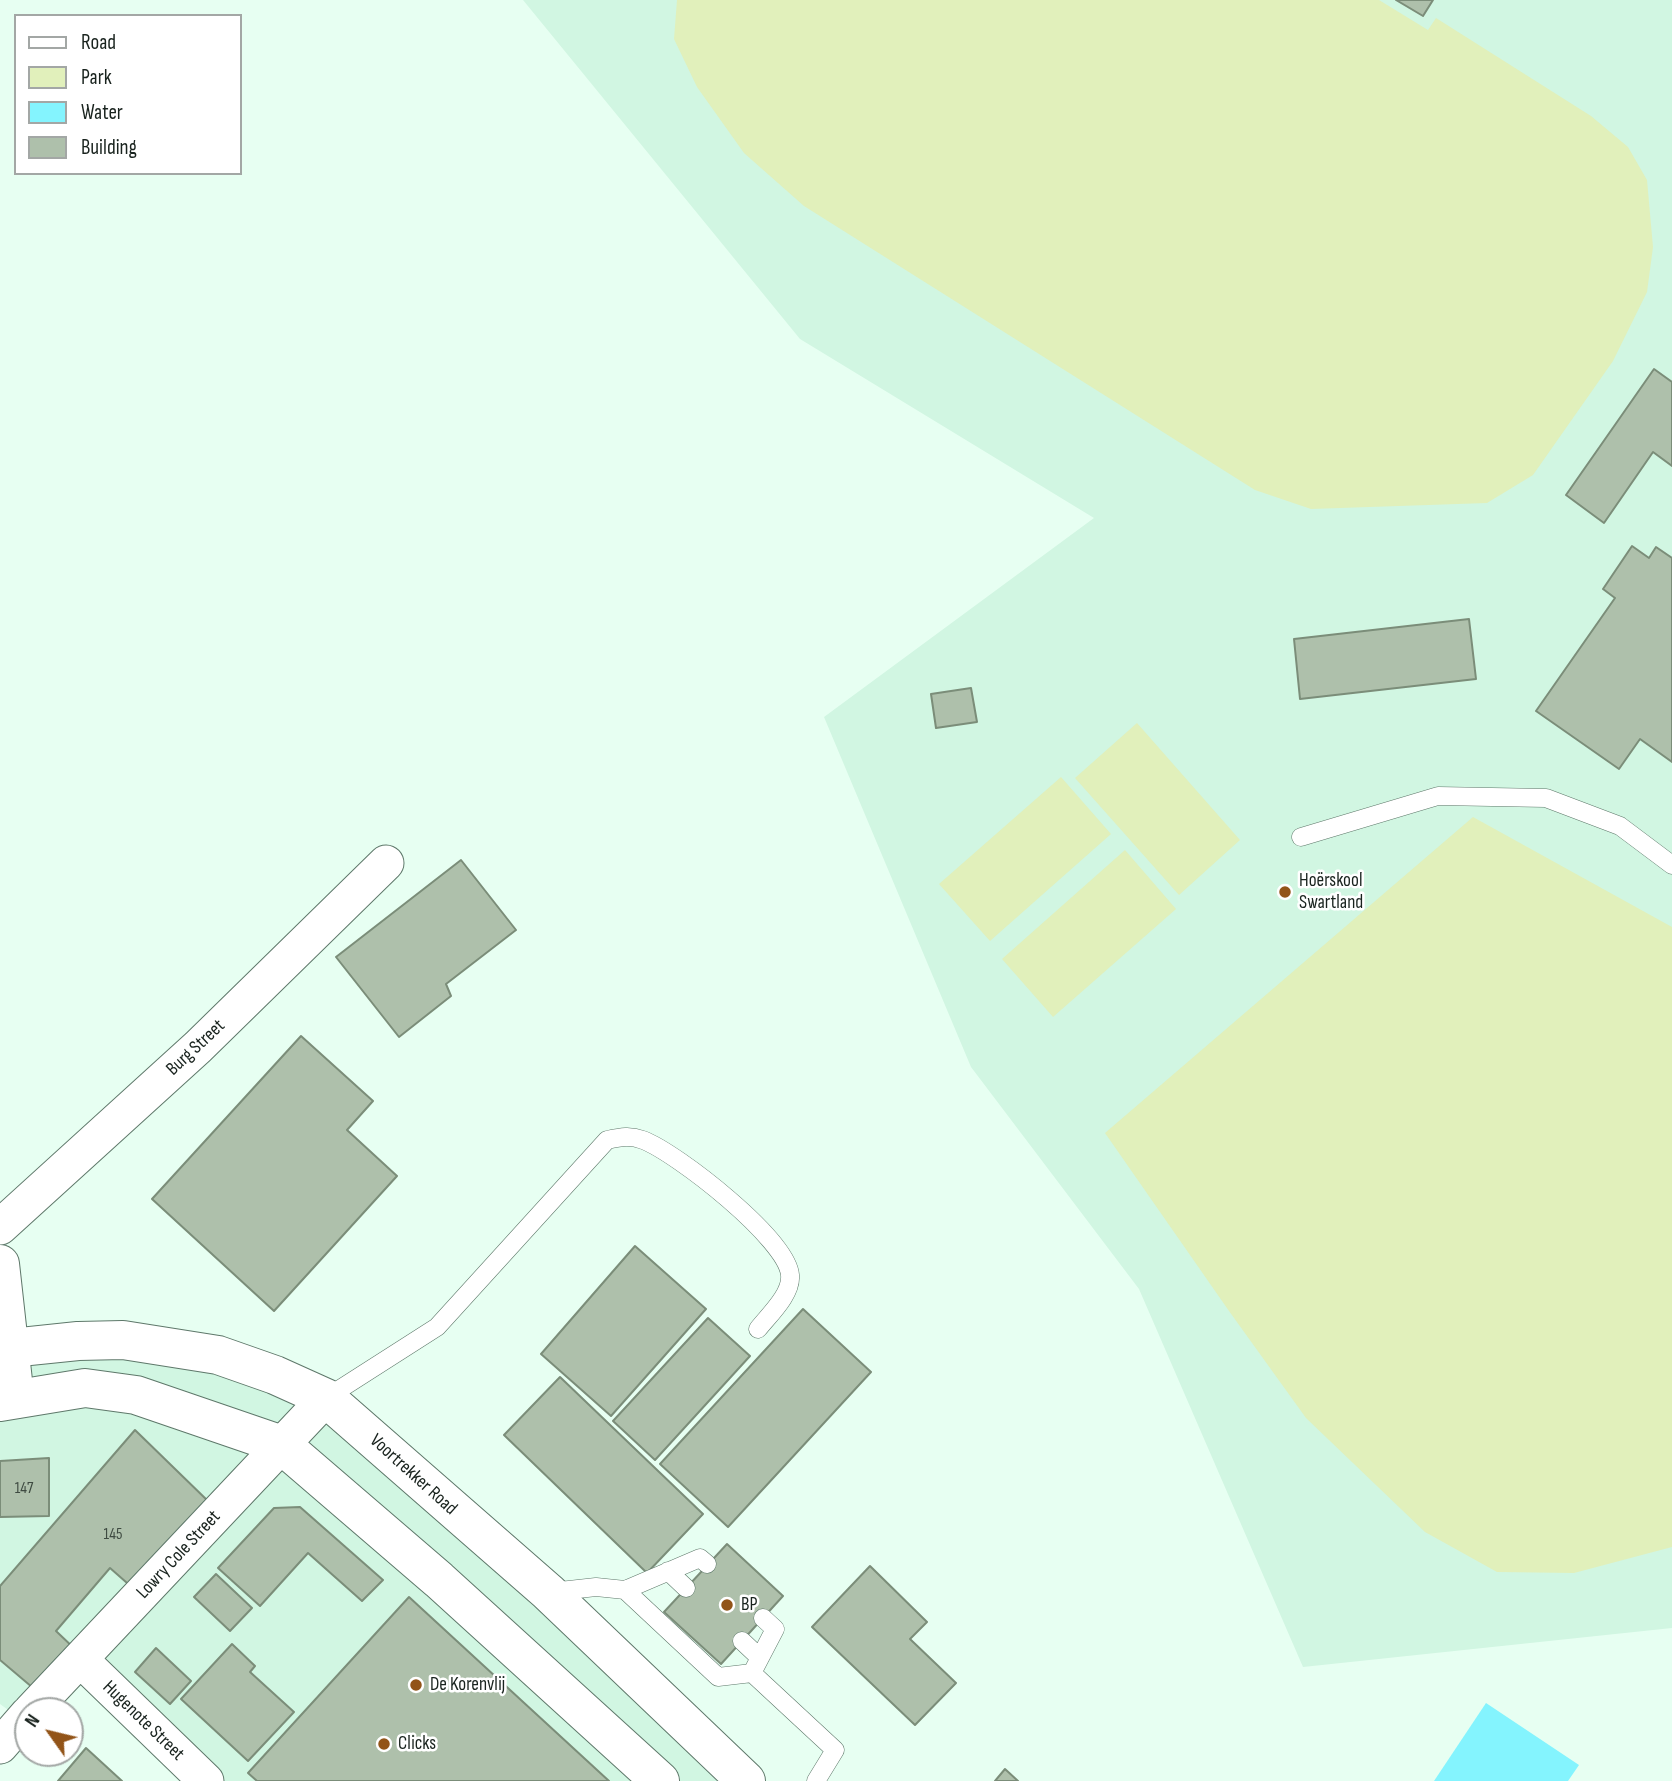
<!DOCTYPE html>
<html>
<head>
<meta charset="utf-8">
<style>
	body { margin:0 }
	#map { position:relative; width:1672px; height:1781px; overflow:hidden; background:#e7fff2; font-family:"Sofia Sans Condensed",sans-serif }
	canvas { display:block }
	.legend { position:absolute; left:14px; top:14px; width:228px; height:161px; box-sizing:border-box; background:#fff; border:2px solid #a3a7a5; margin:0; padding:9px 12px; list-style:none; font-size:21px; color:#19231e }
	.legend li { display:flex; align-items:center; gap:14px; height:35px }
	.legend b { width:35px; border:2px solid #a3a7a5 }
	.north { position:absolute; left:14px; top:1697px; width:70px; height:70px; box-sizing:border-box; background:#fff; border:2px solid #a3a7a5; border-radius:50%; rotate:304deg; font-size:19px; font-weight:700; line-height:28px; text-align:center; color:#19231e }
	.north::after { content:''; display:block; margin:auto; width:24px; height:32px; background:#925418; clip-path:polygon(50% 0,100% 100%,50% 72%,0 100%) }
</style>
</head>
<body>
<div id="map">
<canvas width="1672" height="1781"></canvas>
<ul class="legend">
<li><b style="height:9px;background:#fff"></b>Road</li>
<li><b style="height:19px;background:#e1f0bb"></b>Park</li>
<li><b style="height:19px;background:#84f4fe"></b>Water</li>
<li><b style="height:19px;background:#aec0ab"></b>Building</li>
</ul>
<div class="north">N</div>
</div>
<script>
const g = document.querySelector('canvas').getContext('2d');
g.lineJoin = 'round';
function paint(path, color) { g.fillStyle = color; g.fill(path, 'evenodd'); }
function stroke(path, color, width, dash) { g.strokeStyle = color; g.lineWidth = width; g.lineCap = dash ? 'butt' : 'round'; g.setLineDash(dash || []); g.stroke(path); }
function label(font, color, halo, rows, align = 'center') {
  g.font = font + ' "Sofia Sans Condensed",sans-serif'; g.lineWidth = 5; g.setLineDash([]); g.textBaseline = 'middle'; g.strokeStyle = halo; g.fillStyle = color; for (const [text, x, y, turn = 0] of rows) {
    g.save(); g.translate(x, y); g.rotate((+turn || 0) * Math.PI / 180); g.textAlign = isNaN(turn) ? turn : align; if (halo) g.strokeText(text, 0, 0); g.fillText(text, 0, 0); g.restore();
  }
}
const built = new Path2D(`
	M523,0H1672V1628L1303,1667L1139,1289L971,1067L824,717L1094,518L800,339Z
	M9,1347L275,1375L746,1781H206L81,1661L22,1720L0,1704V1349Z`);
const green = new Path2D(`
	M677,0H1379L1428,30L1436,18L1591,116L1628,147L1647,180L1653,247L1647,292L1613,361L1533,475L1487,503L1311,509L1255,490L804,206L744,153L697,87L674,39Z
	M1137,723L1240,840L1179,895L1075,778Z
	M1061,777L1111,834L990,941L939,884Z
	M1473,817L1672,927V1547L1574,1573L1497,1572L1425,1532L1306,1418L1229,1311L1105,1133Z
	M1125,850L1176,909L1053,1017L1002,959Z`);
const water = new Path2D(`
	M1486,1703L1579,1765L1568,1781H1434Z`);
const building = new Path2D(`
	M1396,0H1433L1423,16Z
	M1654,369L1672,382V466L1653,452L1604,523L1566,495Z
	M1632,546L1649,558L1656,547L1672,558V762L1640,739L1619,769L1536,711L1615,598L1603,589Z
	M1469,619L1476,679L1300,699L1294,639Z
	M971,688L977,722L936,728L931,694Z
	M461,860L516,930L446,984L451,996L399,1037L336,957Z
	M301,1036L373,1101L347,1130L397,1176L274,1311L152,1199Z
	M635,1246L706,1309L611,1416L541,1354Z
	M803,1309L871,1372L728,1527L660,1464Z
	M708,1318L750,1356L655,1460L613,1421Z
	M560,1377L703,1514L647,1573L504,1435Z
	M135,1430L209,1502L135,1590L110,1568L56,1631L77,1651L39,1693L0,1660V1586Z
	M49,1458V1516L0,1517V1461Z
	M300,1507L383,1580L362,1601L308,1553L260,1606L218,1568L274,1508Z
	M727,1544L783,1596L721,1664L664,1612Z
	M870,1566L927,1622L910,1639L956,1683L915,1725L812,1627Z
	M216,1574L252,1608L230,1631L194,1597Z
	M409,1597L609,1781H257L248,1773Z
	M232,1644L255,1666L250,1672L294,1712L248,1761L181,1699Z
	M156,1648L191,1681L170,1704L135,1672Z
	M86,1748L122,1781H58Z
	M1005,1769L1018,1781H995Z`);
const lane = new Path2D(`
	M1301,837L1438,796L1546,798L1620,826L1672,865
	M326,1398L437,1327L607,1140C621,1137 630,1135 643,1140C677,1153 787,1239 790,1275C792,1294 769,1315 758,1329
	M668,1571L686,1588
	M625,1590L700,1558L707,1564
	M551,1592L596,1587L625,1590L718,1677L752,1673L835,1750L816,1781
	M742,1641L759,1657
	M752,1673L775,1629L763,1618`);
const street = new Path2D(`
	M0,1227L198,1047L386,863
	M81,1660L206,1781
	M31,1711L326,1398
	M0,1746L28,1714`);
const secondary = new Path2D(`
	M0,1264L15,1399`);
const primary = new Path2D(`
	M0,1349L78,1341L123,1340L218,1355L275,1375L326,1398L548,1592L746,1781
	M0,1402L85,1388L136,1395L282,1445L439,1580L660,1781`);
const markers = [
	[1285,892,7,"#925418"],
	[727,1605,7,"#925418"],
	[416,1685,7,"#925418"],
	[384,1744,7,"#925418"]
];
const numberNames = [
	["147",24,1489],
	["145",113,1535]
];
const poiNames = [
	["Hoërskool",1299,881],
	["Swartland",1299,903],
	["BP",741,1605],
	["De Korenvlij",430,1685],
	["Clicks",398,1744]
];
const streetNames = [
	["Burg Street",196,1048,-43],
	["Voortrekker Road",413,1475,42],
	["Lowry Cole Street",179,1555,-47],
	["Hugenote Street",143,1721,44]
];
paint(built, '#d1f6e2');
paint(green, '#e1f0bb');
paint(water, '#84f4fe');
paint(building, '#aec0ab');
stroke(building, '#7b8d79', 2);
stroke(lane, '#5e786a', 19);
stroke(street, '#5e786a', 37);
stroke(secondary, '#5e786a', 40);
stroke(primary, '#5e786a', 40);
stroke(lane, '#fff', 18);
stroke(street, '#fff', 35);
stroke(secondary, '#fff', 38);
stroke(primary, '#fff', 38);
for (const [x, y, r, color] of markers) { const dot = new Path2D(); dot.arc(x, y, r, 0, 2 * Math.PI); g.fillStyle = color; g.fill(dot); stroke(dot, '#fff', 2.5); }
label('16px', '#3e4a41', null, numberNames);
label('19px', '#19231e', '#fff', poiNames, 'left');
label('19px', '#19231e', '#fff', streetNames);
</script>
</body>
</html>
